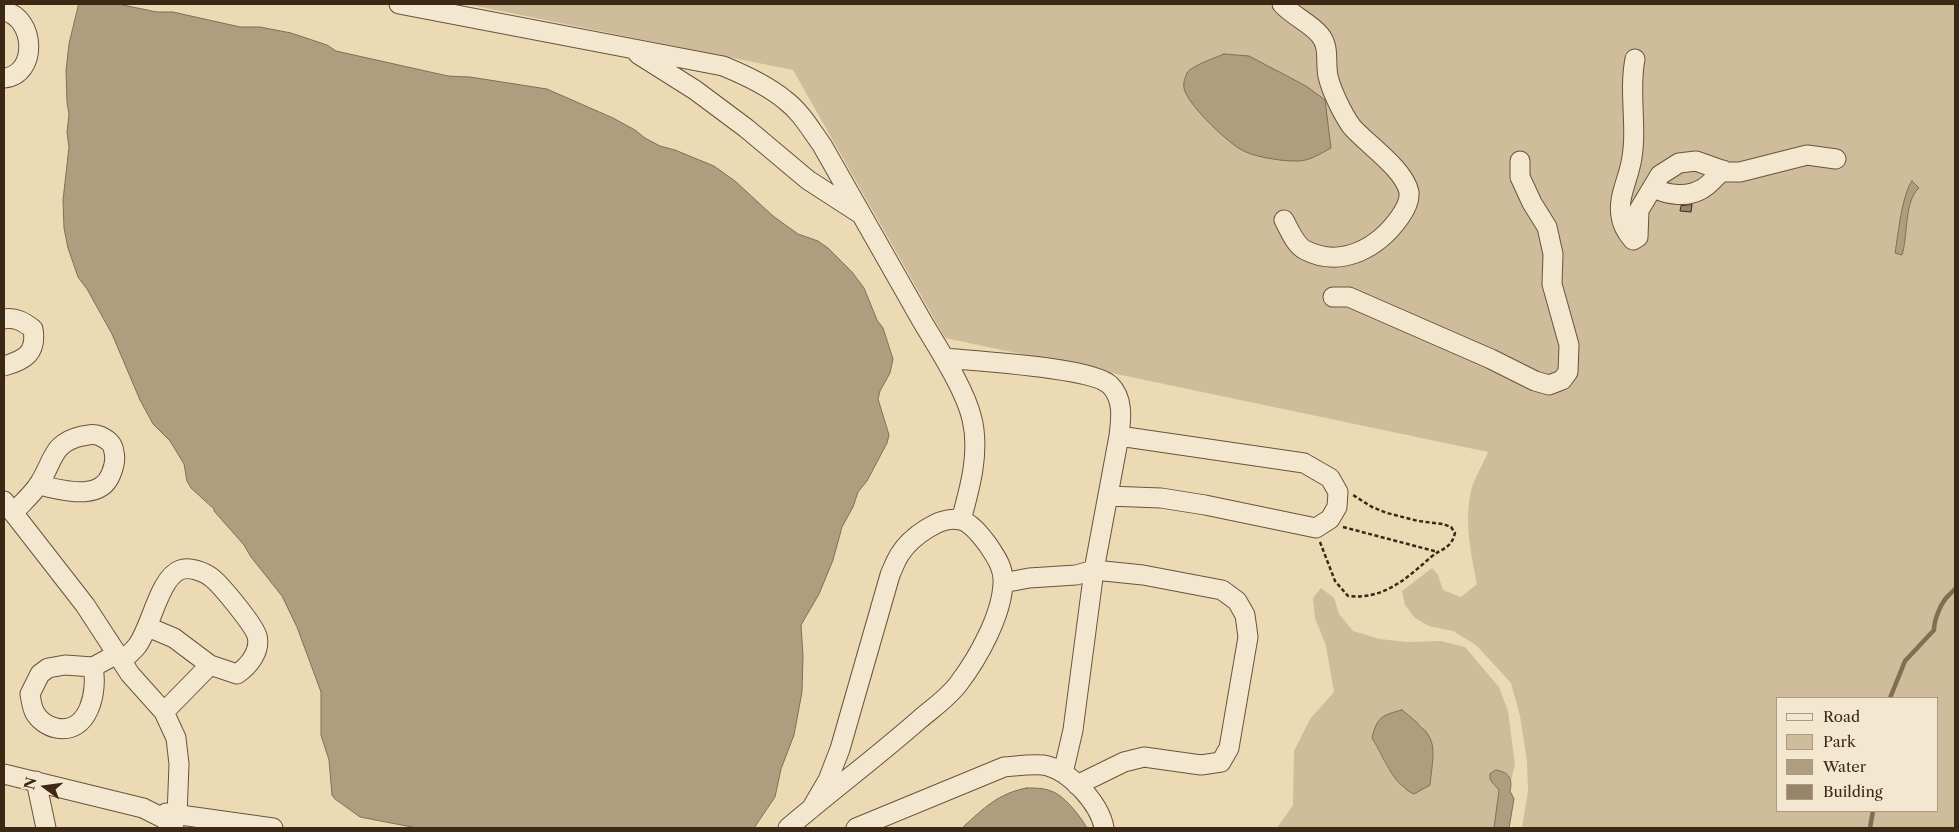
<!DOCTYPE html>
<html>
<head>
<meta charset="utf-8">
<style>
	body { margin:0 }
	#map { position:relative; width:1959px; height:832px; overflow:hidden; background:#ecdab5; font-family:"Libre Caslon Text",serif }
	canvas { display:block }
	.frame { position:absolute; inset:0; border:5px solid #3d2816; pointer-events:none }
	.legend { position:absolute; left:1776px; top:697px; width:162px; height:115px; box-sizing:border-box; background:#f3e7cf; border:1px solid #aa9b85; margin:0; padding:6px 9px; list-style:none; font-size:15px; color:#3d2816 }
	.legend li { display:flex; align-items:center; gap:10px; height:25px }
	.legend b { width:25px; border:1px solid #aa9b85 }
	.north { position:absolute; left:20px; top:762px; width:50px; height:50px; -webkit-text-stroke:4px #f3e7cf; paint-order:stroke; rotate:284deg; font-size:14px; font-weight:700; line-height:20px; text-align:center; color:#3d2816 }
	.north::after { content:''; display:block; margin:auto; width:18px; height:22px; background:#3d2816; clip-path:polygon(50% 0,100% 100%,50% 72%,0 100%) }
</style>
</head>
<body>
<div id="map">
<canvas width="1959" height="832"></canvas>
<div class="frame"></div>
<ul class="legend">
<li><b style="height:6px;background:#f3e7cf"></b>Road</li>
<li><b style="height:14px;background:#cebc9a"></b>Park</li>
<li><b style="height:14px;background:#b09d7f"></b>Water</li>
<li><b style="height:14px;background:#988569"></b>Building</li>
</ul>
<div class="north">N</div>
</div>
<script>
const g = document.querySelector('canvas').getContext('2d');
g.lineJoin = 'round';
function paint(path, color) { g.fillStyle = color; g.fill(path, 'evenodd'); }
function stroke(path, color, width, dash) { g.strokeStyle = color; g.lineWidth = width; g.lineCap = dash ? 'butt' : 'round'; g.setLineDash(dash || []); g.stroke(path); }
const green = new Path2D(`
	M466,4H1955V828H1522L1528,791L1527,761L1520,716L1511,683L1476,645L1453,631L1429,626L1415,618L1405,605L1402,591L1432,568L1438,575L1443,590L1461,597L1477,584C1471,554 1464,522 1471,491C1474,478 1483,465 1488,452L945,338L793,70ZM1778,698H1938V811H1778Z
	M1321,588L1334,598L1339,614L1353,631L1380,639L1407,642L1441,641L1465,647L1499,687L1508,711L1515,765L1511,780L1507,774L1492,784L1499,790L1494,828H1277L1293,805L1294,751L1310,719L1334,692L1326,646L1315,618L1313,598ZM1415,721L1423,726L1404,790L1387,767L1372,738Z`);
const water = new Path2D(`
	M79,4H118L157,12H173L240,27H260L291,33L327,45L336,51L448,76L470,77L547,89L613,118L635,130L645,138L660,146L675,150L714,166L735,181L773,216L798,234L818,241L828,248L852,272L864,288L877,320L883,328L893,359L890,373L880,391L878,399L889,435L887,443L867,481L858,492L853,507L842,527L833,560L819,594L801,625L803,656L802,692L794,735L781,769L775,797L754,828H417L360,817L335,799L332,795L329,760L321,735V692L297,627L282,596L251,557L244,545L214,511V509L191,488L187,481L184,464L170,441L153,424L140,400L112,334L87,289L78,277L68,248L64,228L63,200L69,147L67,133L69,114L67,103L66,71L69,44Z
	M1224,54L1249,56L1306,86L1325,100L1331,148C1320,154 1308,162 1295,161C1280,161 1253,157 1240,149C1225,140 1187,104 1184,88C1183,83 1185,78 1187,73C1191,66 1215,58 1224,54Z
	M1912,181L1919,188C1904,201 1908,237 1902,255L1895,253C1898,236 1902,194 1912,181Z
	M1402,710C1438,739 1435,740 1430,785L1414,794C1392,784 1384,757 1372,738C1377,717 1382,715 1402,710Z
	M1496,770C1509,772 1513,779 1510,791L1514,799L1509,828H1494L1499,790C1494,784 1489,782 1490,774Z
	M1027,788C1035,788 1044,788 1051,791C1064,795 1081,817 1087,828H962C983,809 998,793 1027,788Z`);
const stream = new Path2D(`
	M1890,698L1905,661L1934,630C1934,620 1941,602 1949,595C1951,593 1953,591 1955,589
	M1870,828L1873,811`);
const building = new Path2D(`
	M1692,205L1691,212L1680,211L1681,206Z`);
const path = new Path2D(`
	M1343,527L1438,552
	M1320,542L1335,581L1348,596C1384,600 1407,578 1431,557C1442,548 1451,549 1455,533L1451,527L1443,524L1418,521L1387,513L1372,507L1353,495`);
const minor = new Path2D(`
	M399,4L723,66C745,75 767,85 785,100C801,112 811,130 822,145C855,204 889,262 922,321C938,348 965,389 972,419C980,452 970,488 961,520
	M1282,4C1293,16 1310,23 1320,35C1330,47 1325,62 1328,76C1331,90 1343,115 1352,127C1368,145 1404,169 1409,192C1410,201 1405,210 1400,217C1379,247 1342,269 1305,250C1295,245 1289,229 1284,220
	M4,11C36,18 38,75 4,78
	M638,54L695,90L746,128L808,180L859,213
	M1635,59C1628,94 1639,132 1630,167C1626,184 1618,199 1621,216C1622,226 1627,233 1633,240L1638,237L1639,210L1660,175L1679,163L1696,161L1727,172H1740L1807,155L1836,159
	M1653,188C1668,195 1687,198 1702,189C1710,185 1716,176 1723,170
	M1333,297H1349L1491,359L1535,381L1549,385L1562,380L1568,372L1569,345L1552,284L1553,254L1547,227L1532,203L1520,177V161
	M4,319C16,317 24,322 33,329C37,353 25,360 4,366
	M944,358C975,361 1091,367 1110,385C1124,399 1121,419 1119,436L1094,570L1073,730L1063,773
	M1108,496L1161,498L1205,505L1316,528L1330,519L1337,507L1338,492L1330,478L1304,463L1119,436
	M4,501L85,605L130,674L164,712L176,738L179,764L177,816
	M13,513C21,504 32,495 39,484C54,461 51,443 82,436C89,435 94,433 100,436C108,440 113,443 114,452C116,460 114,467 111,474C100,503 60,489 38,485
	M1003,583L1029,578L1076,575L1094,570L1143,575L1222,590L1237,601L1245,615L1248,637L1229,748L1221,762L1201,765L1144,757L1124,762L1077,785
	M148,627L174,638L210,665
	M93,667C98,691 89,735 56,728C47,726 39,720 35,713C32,708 31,700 30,694L40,674L48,668L65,665L93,667L117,654L126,657C130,653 134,650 137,646C151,628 159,578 180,570C189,566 205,572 212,578C221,585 254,625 257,636C261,651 249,666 237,674L210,665L164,712
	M4,774L143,808L163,818L174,828
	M36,781L46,828
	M166,813L273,828
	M788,828C831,791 877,757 920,719C933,708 949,697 959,683C978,658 1002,615 1003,583C1004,568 996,557 988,545C982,537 971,522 960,520C940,515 910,538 900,554C896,560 893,568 890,575L840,749L828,780L811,809
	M856,828L1004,767C1017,766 1030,764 1043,765C1069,769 1100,804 1104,828`);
paint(green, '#cebc9a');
paint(water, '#b09d7f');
stroke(water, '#826e55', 1);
stroke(stream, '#826e55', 4.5);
paint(building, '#988569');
stroke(building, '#3d2816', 1);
stroke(minor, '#69543e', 21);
stroke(path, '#3d2816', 2.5, [4, 2.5]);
stroke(minor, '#f3e7cf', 19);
</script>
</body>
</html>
